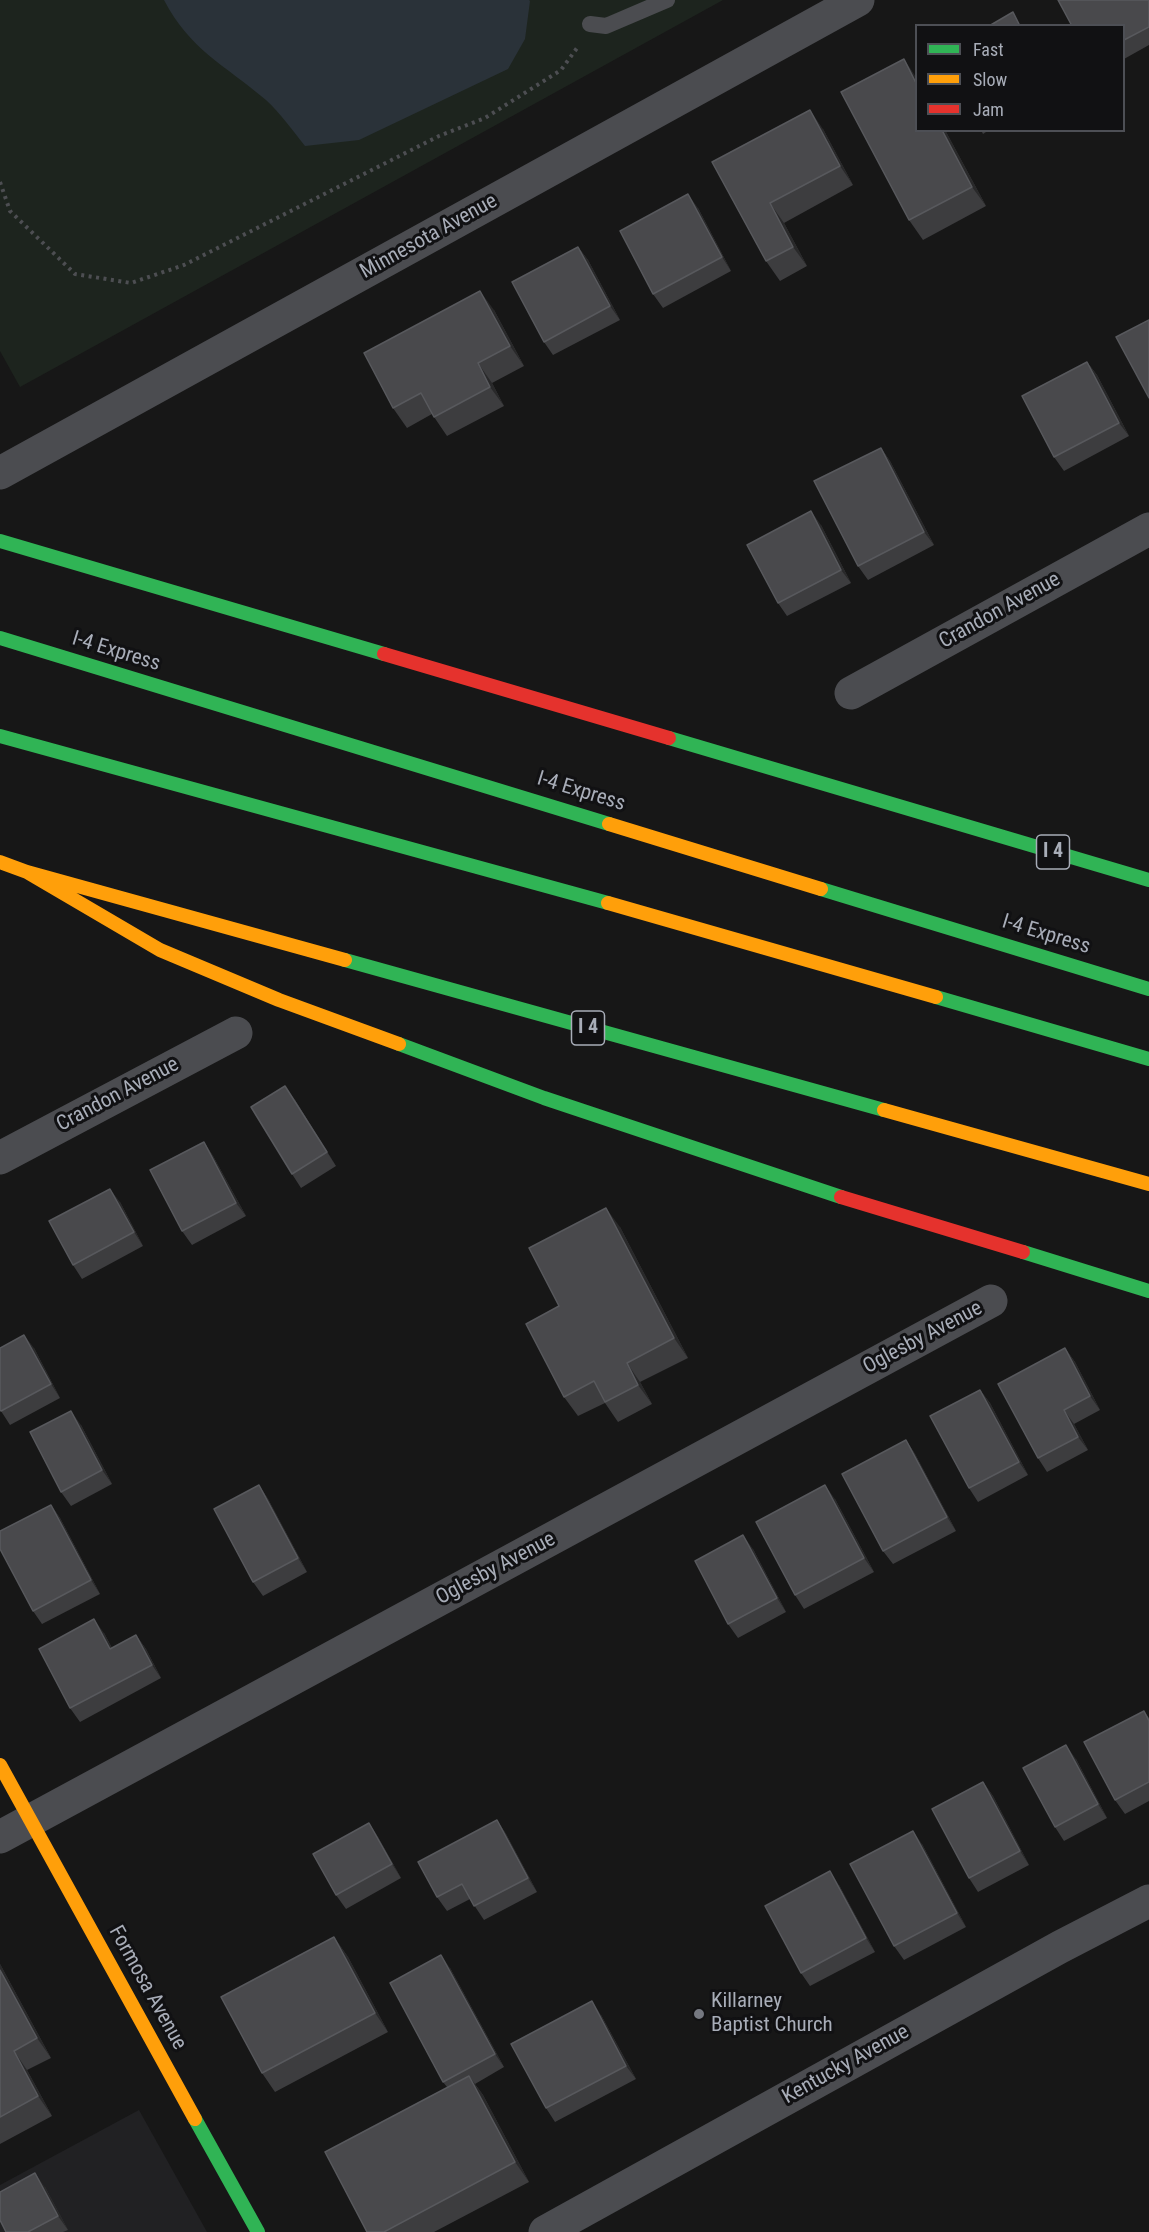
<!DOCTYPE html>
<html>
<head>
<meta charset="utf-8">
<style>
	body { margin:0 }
	#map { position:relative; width:1149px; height:2232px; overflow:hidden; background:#171717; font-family:"Roboto Condensed",sans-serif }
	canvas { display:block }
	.legend { position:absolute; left:915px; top:24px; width:210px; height:108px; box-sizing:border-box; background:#111113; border:2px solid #4d4f55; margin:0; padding:8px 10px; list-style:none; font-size:18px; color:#a8adb8 }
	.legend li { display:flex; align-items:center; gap:12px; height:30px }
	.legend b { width:30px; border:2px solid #4d4f55 }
</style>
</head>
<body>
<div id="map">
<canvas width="1149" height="2232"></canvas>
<ul class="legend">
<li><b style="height:8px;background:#30b455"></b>Fast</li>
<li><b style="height:8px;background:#ff9f0a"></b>Slow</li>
<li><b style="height:8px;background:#e5322d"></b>Jam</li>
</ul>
</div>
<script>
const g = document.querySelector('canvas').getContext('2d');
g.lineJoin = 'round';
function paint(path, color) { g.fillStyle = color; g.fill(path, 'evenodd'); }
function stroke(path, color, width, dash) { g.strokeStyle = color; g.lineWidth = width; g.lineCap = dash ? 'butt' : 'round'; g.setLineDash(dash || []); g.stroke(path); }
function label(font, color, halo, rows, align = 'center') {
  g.font = font + ' "Roboto Condensed",sans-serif'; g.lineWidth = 6; g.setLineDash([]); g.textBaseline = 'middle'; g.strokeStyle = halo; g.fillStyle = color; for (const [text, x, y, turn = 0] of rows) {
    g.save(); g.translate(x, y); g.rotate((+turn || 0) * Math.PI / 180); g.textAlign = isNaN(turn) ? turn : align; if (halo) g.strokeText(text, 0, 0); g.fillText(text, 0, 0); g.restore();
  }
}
const built = new Path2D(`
	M139,2110L207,2232H0V2185Z`);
const green = new Path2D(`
	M0,0H723L20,387L0,351Z`);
const water = new Path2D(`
	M164,0H529L530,1L525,39L508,69L359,140L305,146C293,131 280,113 266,100C225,65 190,50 164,0Z`);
const path = new Path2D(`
	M0,182L10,211L75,274L131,283L184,265L439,136L485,118L561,70L577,48`);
const lane = new Path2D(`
	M590,24L606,26L667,0`);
const street = new Path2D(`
	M0,473L858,0
	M851,693L1149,529
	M0,1158L236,1033
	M0,1837L991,1301
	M545,2232L1060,1947L1149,1901`);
const fast = new Path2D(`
	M0,541L384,654
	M0,638L609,824
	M0,736L608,903
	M669,738L1149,880
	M821,889L1149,989
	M345,960L884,1110
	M936,997L1149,1059
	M399,1044L544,1098L841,1197
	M1023,1252L1149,1291
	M195,2119L258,2232`);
const slow = new Path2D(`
	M609,824L821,889
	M0,862L27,872L345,960
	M27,872L160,950L279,1000L399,1044
	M608,903L936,997
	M884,1110L1149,1184
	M0,1765L195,2119`);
const jam = new Path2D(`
	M384,654L669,738
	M841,1197L1023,1252`);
const wall = new Path2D(`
	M1149,0V45L1124,59V26Z
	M823,129L853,185L784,223L807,266L780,281L766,261L712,162Z
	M945,130L986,206L923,240L909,220Z
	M981,130H989L983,134Z
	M698,208L731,271L663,308L653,294Z
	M578,247L588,260L620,320L553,355L544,342Z
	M494,310L524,366L492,383L504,406L447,436L432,414L407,428L393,408Z
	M1087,362L1097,375L1129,436L1064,471L1054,457Z
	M881,448L890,461L934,545L868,580L858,566Z
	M821,525L851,583L787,616L778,603Z
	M295,1100L336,1166L301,1188L292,1174Z
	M204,1142L213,1156L246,1216L192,1245L182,1231Z
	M120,1202L143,1246L82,1279L73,1265Z
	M620,1227L688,1358L640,1382L652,1404L618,1422L605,1403L578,1416L564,1397L559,1306Z
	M34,1348L60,1398L10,1425L1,1411Z
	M1065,1348L1075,1362L1100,1410L1074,1424L1088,1450L1047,1472L1038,1458Z
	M980,1390L990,1403L1028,1475L978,1502L969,1488Z
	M81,1425L112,1484L71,1506L61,1492Z
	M906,1440L915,1454L956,1531L893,1564L883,1551Z
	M259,1485L268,1499L307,1572L263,1596L253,1582Z
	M835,1499L874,1572L804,1609L795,1595Z
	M51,1505L60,1518L100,1594L42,1624L33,1611Z
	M753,1549L786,1612L738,1638L728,1624Z
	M104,1633L112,1648L136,1635L146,1649L161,1678L80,1722L70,1708Z
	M1144,1711L1149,1718V1801L1125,1814L1115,1800Z
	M1076,1759L1107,1818L1064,1841L1055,1827Z
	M983,1782L993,1796L1029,1865L978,1892L969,1878Z
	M497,1820L506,1834L537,1892L484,1920L470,1899L447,1911L437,1897Z
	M369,1823L378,1837L401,1878L346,1909L336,1895Z
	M922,1844L966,1927L904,1960L894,1946Z
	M839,1885L875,1952L810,1986L801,1973Z
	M334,1937L348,1957L388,2032L275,2092L262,2073Z
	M0,1964L51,2058L27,2070L52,2116L0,2144Z
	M450,1968L504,2067L475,2084L483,2095L529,2182L434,2232H367L447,2087L443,2082Z
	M601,2015L636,2079L555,2122L546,2108Z
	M45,2187L68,2230L63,2232H6Z`);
const shadedWall = new Path2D(`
	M904,59L916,77V83Z
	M810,110L823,129L853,185L840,166Z
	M942,130H945L986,206L972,187Z
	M688,194L698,208L731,271L722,257Z
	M770,203L784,223L807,266L793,247Z
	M578,247L588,260L620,320L610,306Z
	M480,291L494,310L524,366L510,346Z
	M1087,362L1097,375L1129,436L1119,423Z
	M478,363L492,383L504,406L490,387Z
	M881,448L890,461L934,545L924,532Z
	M811,511L821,525L851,583L841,570Z
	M285,1086L295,1100L336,1166L327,1152Z
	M204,1142L213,1156L246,1216L236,1203Z
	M110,1189L120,1202L143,1246L134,1232Z
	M606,1208L620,1227L688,1358L674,1338Z
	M24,1335L34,1348L60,1398L51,1384Z
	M1065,1348L1075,1362L1100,1410L1090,1396Z
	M627,1363L640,1382L652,1404L638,1385Z
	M980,1390L990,1403L1028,1475L1019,1462Z
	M1064,1410L1074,1424L1088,1450L1078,1437Z
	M71,1411L81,1425L112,1484L102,1470Z
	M906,1440L915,1454L956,1531L947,1517Z
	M259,1485L268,1499L307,1572L298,1558Z
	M825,1485L835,1499L874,1572L864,1558Z
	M51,1505L60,1518L100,1594L91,1580Z
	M743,1535L753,1549L786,1612L777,1598Z
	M94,1619L104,1633L120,1663L110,1649Z
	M136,1635L146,1649L161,1678L152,1665Z
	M1066,1745L1076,1759L1107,1818L1098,1804Z
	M983,1782L993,1796L1029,1865L1020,1851Z
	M497,1820L506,1834L537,1892L528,1878Z
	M369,1823L378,1837L401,1878L392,1864Z
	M913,1831L922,1844L966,1927L957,1913Z
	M830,1871L839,1885L875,1952L866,1938Z
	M334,1937L348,1957L388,2032L375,2013Z
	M441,1955L450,1968L504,2067L495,2054Z
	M0,1964L51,2058L37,2038L0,1970Z
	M592,2001L601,2015L636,2079L626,2066Z
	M14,2051L27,2070L52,2116L38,2096Z
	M469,2076L483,2095L529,2182L515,2162Z
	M35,2173L45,2187L68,2230L58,2216Z`);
const building = new Path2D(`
	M1058,0H1149V27L1124,40V26H1072Z
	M1013,12L1020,26H989Z
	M904,59L916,83V130H942L972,187L909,220L841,92Z
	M810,110L840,166L770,203L793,247L766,261L712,162Z
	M688,194L722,257L653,294L620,231Z
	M578,247L610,306L544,342L512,282Z
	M480,291L510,346L478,363L490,387L434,417L421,393L393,408L364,353Z
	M1149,320V398L1116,337Z
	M1087,362L1119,423L1054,457L1022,396Z
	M881,448L924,532L858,566L814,481Z
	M811,511L841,570L778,603L747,545Z
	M285,1086L327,1152L292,1174L251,1107Z
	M204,1142L236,1203L182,1231L150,1170Z
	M110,1189L134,1232L73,1265L49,1221Z
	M606,1208L674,1338L627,1363L638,1385L605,1402L594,1381L564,1397L526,1324L559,1306L529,1248Z
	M24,1335L51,1384L1,1411L0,1410V1348Z
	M1065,1348L1090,1396L1064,1410L1078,1437L1038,1458L998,1384Z
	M980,1390L1019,1462L969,1488L930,1416Z
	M71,1411L102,1470L61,1492L30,1432Z
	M906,1440L947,1517L883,1551L842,1474Z
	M259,1485L298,1558L253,1582L214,1509Z
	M825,1485L864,1558L795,1595L756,1522Z
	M51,1505L91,1580L33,1611L0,1549V1531Z
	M743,1535L777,1598L728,1624L695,1561Z
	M94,1619L110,1649L136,1635L152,1665L70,1708L39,1649Z
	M1144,1711L1149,1721V1782L1115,1800L1084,1742Z
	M1066,1745L1098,1804L1055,1827L1023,1768Z
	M983,1782L1020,1851L969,1878L932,1809Z
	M497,1820L528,1878L474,1906L462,1884L437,1897L418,1862Z
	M369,1823L392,1864L336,1895L313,1854Z
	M913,1831L957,1913L894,1946L850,1864Z
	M830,1871L866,1938L801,1973L765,1906Z
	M334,1937L375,2013L262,2073L221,1997Z
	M441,1955L495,2054L443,2082L390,1983Z
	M0,1970L37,2038L14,2051L38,2096L0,2117Z
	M592,2001L626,2066L546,2108L511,2044Z
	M469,2076L515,2162L384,2232H367L325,2152Z
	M35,2173L58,2216L28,2232H6L0,2220V2192Z`);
const markers = [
	[699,2014,6,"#757880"]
];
const shields = [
	[1053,852,33],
	[588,1028,33]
];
const shieldNames = [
	["I 4",1053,852],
	["I 4",588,1028]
];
const streetNames = [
	["Minnesota Avenue",429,237,-29],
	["Crandon Avenue",1000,611,-29],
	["I-4 Express",116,652,17],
	["I-4 Express",581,792,17],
	["I-4 Express",1046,935,17],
	["Crandon Avenue",118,1095,-28],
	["Oglesby Avenue",923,1338,-28],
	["Oglesby Avenue",496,1569,-28],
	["Formosa Avenue",147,1988,61],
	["Kentucky Avenue",846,2065,-29]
];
const poiNames = [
	["Killarney",711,2002],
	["Baptist Church",711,2026]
];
paint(built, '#212123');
paint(green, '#1d241e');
paint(water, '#2a3239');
stroke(path, '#4d4e52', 4, [3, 4.5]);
stroke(lane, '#4b4c50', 16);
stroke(street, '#4b4c50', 33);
stroke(fast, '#30b455', 14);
stroke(slow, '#ff9f0a', 14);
stroke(jam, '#e5322d', 14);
paint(wall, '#3d3d3f');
paint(shadedWall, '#29292a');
paint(building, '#49494c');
stroke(building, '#58595d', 1.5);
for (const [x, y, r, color] of markers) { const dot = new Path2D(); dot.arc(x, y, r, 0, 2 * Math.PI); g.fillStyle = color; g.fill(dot); stroke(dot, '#111113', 2); }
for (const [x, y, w] of shields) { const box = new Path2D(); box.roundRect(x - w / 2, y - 17, w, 34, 4.5); g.fillStyle = '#111113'; g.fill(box); stroke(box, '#a8adb8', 1.5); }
label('bold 20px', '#a8adb8', null, shieldNames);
label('21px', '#a8adb8', '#111113', streetNames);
label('21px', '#a8adb8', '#111113', poiNames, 'left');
</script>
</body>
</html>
